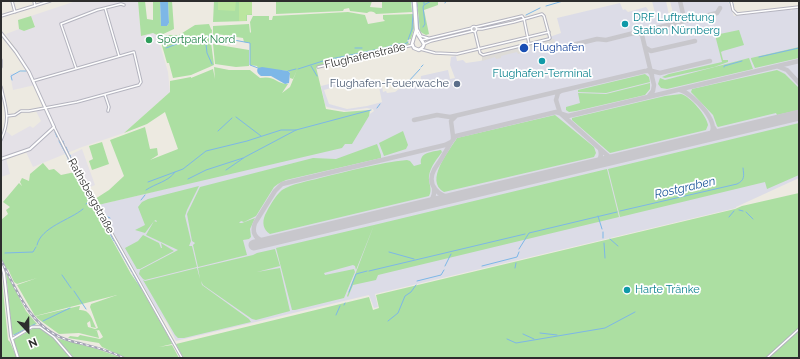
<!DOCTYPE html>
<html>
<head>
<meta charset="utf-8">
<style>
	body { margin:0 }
	#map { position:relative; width:800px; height:359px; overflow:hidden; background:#edeae1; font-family:Raleway,sans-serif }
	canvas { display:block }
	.frame { position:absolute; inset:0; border:2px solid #2d2d2d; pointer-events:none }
	.north { position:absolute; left:8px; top:311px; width:40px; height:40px; -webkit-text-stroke:3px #fff; paint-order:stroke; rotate:158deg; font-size:11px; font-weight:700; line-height:16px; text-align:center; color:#2d2d2d }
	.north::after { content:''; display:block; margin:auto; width:14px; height:18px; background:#2d2d2d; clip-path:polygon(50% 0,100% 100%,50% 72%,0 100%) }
</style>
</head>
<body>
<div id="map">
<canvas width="800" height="359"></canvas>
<div class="frame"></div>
<div class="north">N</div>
</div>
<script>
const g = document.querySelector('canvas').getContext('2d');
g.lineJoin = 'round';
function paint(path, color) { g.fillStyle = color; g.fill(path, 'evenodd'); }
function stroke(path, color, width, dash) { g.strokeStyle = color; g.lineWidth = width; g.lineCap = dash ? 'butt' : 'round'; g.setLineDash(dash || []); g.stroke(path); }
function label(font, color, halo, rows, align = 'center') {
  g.font = font + ' Raleway,sans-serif'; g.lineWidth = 3.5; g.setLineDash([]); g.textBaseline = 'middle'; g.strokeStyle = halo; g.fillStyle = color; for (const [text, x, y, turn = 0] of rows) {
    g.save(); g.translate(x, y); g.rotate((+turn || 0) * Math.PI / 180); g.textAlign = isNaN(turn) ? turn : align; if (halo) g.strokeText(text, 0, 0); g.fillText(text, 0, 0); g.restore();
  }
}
const industrial = new Path2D(`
	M76,1H138L141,36L153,33L157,35L168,72L170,92L124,133L82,147L33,167L26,152L6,158L10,174L1,177V143L6,131L12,136L30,126L33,128L41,121L35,109L44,106L35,85L13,90L10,74L27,71L16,49L6,34L19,29L24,31L35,26L31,16Z
	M82,149L95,185L88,188L70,155Z`);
const airport = new Path2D(`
	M652,1H666L669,15L673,13L670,1H728L734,16L790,9L791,11L793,9L799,8V178L736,207V208L375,294L378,307L374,308L369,295L176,341L167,323L159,313L137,274L98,205L315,153L374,111L373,109L367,108L346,111L327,107L325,105L321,86L337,82L338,86L324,90L329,104L347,109L367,106L382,102L379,87L382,86L383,92L386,91L387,93L395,92L399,89L420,85L421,76L448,70L450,79L455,78L450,65L451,57L456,56L457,61L463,60L466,63L480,61L561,33L557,18L620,3L623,10L625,9L628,12L646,7L651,14L655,13Z`);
const green = new Path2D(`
	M138,1H145L147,19L153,20V1H160L161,26H167L169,23L168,1H172L174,29L161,35H179L195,25L209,24L211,29L212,30L211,42L214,65L191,75L173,78L169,63H167L159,35H157L153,33L141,36Z
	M214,1H252V15H247V21L213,22Z
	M276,1H372L370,7L382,8V1H411L412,12L376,14C373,11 370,11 367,13L350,11L349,8L344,9L343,11L276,14Z
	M417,1H438V5L424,10L429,34L426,35L422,33L420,31Z
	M348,12L365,15L368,24L385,21L383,19V15L413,14L414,28L411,39L407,40L409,44L316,67L326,109L344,112L370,110L369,116L352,144H345L342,148L98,205L95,199L109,190L124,176L110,140L145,127L150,149L157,148L158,155L150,160L178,149L165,112L147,124L124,133L170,92V81L191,77V78L213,69L215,79L214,67L229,70H250L260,78C275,75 276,84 288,84L282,93L290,87L297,70L293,79L290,78V73L288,71L258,68L257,66L250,65V43L244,42L243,38L217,34L213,36V26L249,24L250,33L251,32L250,22L253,16H269V20H272L273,16Z
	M31,16L35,27L24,31L19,29L18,20Z
	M739,30L744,45L723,51L721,52L723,60H728V62L714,67L665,78L662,77L669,74L722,62L715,35Z
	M213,44L249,50V66L236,67L215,64Z
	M799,47V58L755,68L751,59V58Z
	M749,58L753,69L667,89L661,88L658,84L660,78L665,80Z
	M777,70L785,74L799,88V110L777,115L776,113L718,127L717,126L713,115L691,92L692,89Z
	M645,74L649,77L650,82L606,93L578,92V90Z
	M650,83V89L645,95L576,111L569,112L566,110V107L580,103L578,93L606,94Z
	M681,94C690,96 707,116 708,125L706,130L610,153L572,120V118L665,96Z
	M555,115L594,147L596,153L594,157L444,192C424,181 449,151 457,138Z
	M799,123V175L767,189L765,182L620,217L608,169Z
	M403,131L408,145L406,149L384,156L379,143Z
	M102,142L109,164L92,170L89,161L93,159L89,146Z
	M377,144L381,155V158L286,180L278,184L274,187L256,216L244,222L241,221L239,223H242L255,218L250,229L251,237L249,239L243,240L247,255L198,267L193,245L195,243L192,241L187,214L200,187L313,158L336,159Z
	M441,150L442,152C437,159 430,167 429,176C428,183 433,189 429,196L270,234C263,230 262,222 265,215C269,207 275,196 282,190C291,184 309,181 320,178C349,171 378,163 407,160L410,161L414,166L421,164C419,152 432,152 441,150Z
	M43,163L49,170L54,169L61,175L75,172L131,274L141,288L171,341L172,344L159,347L172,345L179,358H126L102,347L99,343L68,338L70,336L78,337L80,335L100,339L103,337L99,330L95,331H97L99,338L79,333L59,334L37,318L36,316L79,306H80L79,310C90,309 92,319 96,328L91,327L90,321L87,323L88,327L95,329L98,328L90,307L91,304L117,295L35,316L17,285L37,278L17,284L14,282L8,269L7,270L1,258V220L8,214L6,210L10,207L3,202L19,183L22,186L20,182L22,178L29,181L30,174Z
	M607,169L619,217L378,275L376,280L353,285L348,297L347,296L374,225Z
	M199,186L187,210L185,216L191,241L189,246H192L197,267L145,280L143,279L139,274L140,270L178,250L146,235L154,221L157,222L156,220L154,221L145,233L135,230L145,225L138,207L142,202L148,199Z
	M799,193V358H183L176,344L369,297L373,310L379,308L376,295L735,209L742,206Z
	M374,225L356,270L355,266L353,265L324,273L325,275L354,269L355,272L344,298L295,310H292L276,248Z
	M143,235L159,243L161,248H162L161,243L174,251L140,269H137L125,248L138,241Z
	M275,249L280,266L257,272L280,268L290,311L256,320L252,319L203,285L201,281L202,285L249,319L251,322L184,338H178L175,335L143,280L145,281L197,268L200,279L198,268L253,255L257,253Z
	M1,270L8,340L10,342L17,358H1Z
	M6,272L26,311L37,324L30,326L14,335L12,334Z
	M39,327L54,338L72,358H19L13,340L34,328Z
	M56,338L97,349L122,358H74Z`);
const pitch = new Path2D(`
	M218,1H236L235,11L218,10Z
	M239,1H252V14L246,15V21H239Z`);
const plaza = new Path2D(`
	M550,36L552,39H554L555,42L553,43V44L523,51L524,53L518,54L517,52L501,56V58L496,59L495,57L482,61V57L483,55L549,39Z`);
const water = new Path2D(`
	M160,1H168L169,23L167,26H161Z
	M262,67L288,71L290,73L289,83L285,84L271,76H261C258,74 256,71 258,68Z`);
const stream = new Path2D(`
	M412,1L413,12
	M424,1V4
	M730,1V3
	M732,1L733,5
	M445,3L446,1
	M417,4V7
	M546,6L563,1
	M417,9L419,30
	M526,15L540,8
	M423,27L425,24L423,7L424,5L431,1
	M412,29L413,14
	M212,36L250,43V65L258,68
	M408,40L412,29
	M206,44L207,53L212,64
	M166,48L193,38L211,36
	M355,48H362
	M759,57L799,48
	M311,66L317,76
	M421,67L423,65
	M724,67V66L742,61
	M298,69L326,60L384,48L397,44H405L408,42
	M288,71L296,69
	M12,80L11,76L20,71H26
	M408,82L420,69
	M401,88L407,84
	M377,108L380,104
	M236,117L261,136
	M218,131L232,118
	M55,132L57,137
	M59,141L68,158
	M63,141L64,144
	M66,147L69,154
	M70,155L71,158
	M68,159L91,200L86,204
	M72,160L87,186
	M226,170L245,157L296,130L371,110
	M188,179L206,170L243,158
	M148,182L183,169L206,151L247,141L281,130H296
	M146,190C156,183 168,182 175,172
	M141,200L145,195
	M92,202L114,241
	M97,205L100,210
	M739,210L743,211
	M620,211L737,184C745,180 744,176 743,168
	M746,212L753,219
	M103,214L111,229
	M104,215L110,218
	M598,216L602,229
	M729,217L734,211
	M603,232V238
	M610,239L618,246
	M115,242L132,272
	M604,243L605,258
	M37,245C41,227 70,220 83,209
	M519,249L529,233L617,212
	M389,252L414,259
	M5,253L33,252L36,247
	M445,266L451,254
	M482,266L517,257L519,252
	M515,268L516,263
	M369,271L525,234
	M133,274L141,288
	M62,275L71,288
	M417,281L441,275L444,270
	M74,291L86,309
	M349,292L356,274L367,271
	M344,305L345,303
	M336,315L340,306
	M43,321L70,308
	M388,321L398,313L405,296L411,292L416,285
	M540,333L557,335
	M523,334L534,339
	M14,335L35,324
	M507,339L516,343L605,328L635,312`);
const taxiway = new Path2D(`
	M680,1L684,18L682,21
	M564,47L597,39L606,40L638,32L642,35
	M646,48L651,51L695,41
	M779,67L787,70L799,83
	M648,70L660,73L710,61
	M680,90C691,92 728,128 706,138
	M561,91L558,93L556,100L560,113L608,156L616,159
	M649,96L653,91L654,85L642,35L644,31L717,13L720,8
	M795,116L799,115
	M414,120L437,115L450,117L645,71H649L652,75
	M714,128L716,132L723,133
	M453,140V136L451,121L456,116
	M595,164C601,160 602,155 600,149
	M453,198C439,197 426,185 434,170C437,165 441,160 444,154C448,148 451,141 456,136L556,112L568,116L799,61
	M424,205C432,201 435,197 434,188
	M272,241C261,243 250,237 255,223L275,191L282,184L445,145L451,142`);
const runway = new Path2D(`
	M254,245L799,115`);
const minor = new Path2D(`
	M12,1L15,12
	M34,1L35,6
	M731,1L733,10L737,14L799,7
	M105,8L119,56
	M1,16L50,1
	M524,19L529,44
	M471.5 29a2.5 2.5 0 1 1 5 0a2.5 2.5 0 1 1-5 0Z
	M476,27L522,16L524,19
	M418,30L421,36L428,38
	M475,32L480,53L483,55L549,39L550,38L544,16L542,14L514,22L482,29H477
	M422,40L472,28
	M424,44L431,41L473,31
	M420,49L435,53L457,54L549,32
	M1,60V67
	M318,67L413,45
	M76,68L61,24L97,10L121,4L124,5
	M1,87C6,109 11,118 1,140
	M105,95L109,107L108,111
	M7,116L15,115L21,111H29L77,102L139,85L141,82L134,52L33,81
	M54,127L70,159L182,358
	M12,339L32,327H40L54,337L72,358
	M767,358L799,329`);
const tertiary = new Path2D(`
	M1,33L16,52L29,72L54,127L30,149L1,159
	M1,264L4,273L11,336L18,358`);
const secondary = new Path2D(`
	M414,1L416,30L412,44L414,48L419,50L423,47L424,44L417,33L415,1`);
const rail = new Path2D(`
	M1,260C18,293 31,330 71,341C89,346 107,349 124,358`);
const markers = [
	[625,24,4,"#0f9aa8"],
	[149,40,4,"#2e9e5b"],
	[524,48,5,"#1a4fb4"],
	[542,61,4,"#0f9aa8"],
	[457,84,4,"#5c6f8a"],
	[627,290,4,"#0f9aa8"]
];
const cultureNames = [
	["DRF Luftrettung",633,18],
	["Station Nürnberg",633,31],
	["Flughafen-Terminal",542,74,"center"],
	["Harte Tränke",635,290]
];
const leisureNames = [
	["Sportpark Nord",157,40]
];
const transitNames = [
	["Flughafen",533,48]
];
const streetNames = [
	["Flughafenstraße",365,56,-13],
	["Rathsbergstraße",91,196,61]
];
const serviceNames = [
	["Flughafen-Feuerwache",449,84]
];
const waterNames = [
	["Rostgraben",685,188,-13]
];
paint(industrial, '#e4e1e7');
paint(airport, '#dcdce7');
paint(green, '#acdfa2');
paint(pitch, '#bbe69f');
paint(plaza, '#dedcd8');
paint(water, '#7db7e7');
stroke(stream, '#7db7e7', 1);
stroke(taxiway, '#c8c7cc', 4.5);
stroke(runway, '#c8c7cc', 11);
stroke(minor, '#b4b4bf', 3.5);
stroke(tertiary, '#b4b4bf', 4);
stroke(secondary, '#b4b4bf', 4.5);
stroke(minor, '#fff', 1.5);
stroke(tertiary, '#fff', 2);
stroke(secondary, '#fff', 2.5);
stroke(rail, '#a4a4b6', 2.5);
stroke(rail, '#fff', 1, [3]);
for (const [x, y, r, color] of markers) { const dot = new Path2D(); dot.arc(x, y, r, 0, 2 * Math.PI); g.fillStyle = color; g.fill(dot); stroke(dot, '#fff', 1.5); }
label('11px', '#0d838f', '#fff', cultureNames, 'left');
label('11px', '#27864d', '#fff', leisureNames, 'left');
label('11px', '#164399', '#fff', transitNames, 'left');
label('11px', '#2d2d2d', '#fff', streetNames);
label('11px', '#4e5e75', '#fff', serviceNames, 'right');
label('italic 12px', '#185497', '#fff', waterNames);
</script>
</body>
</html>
